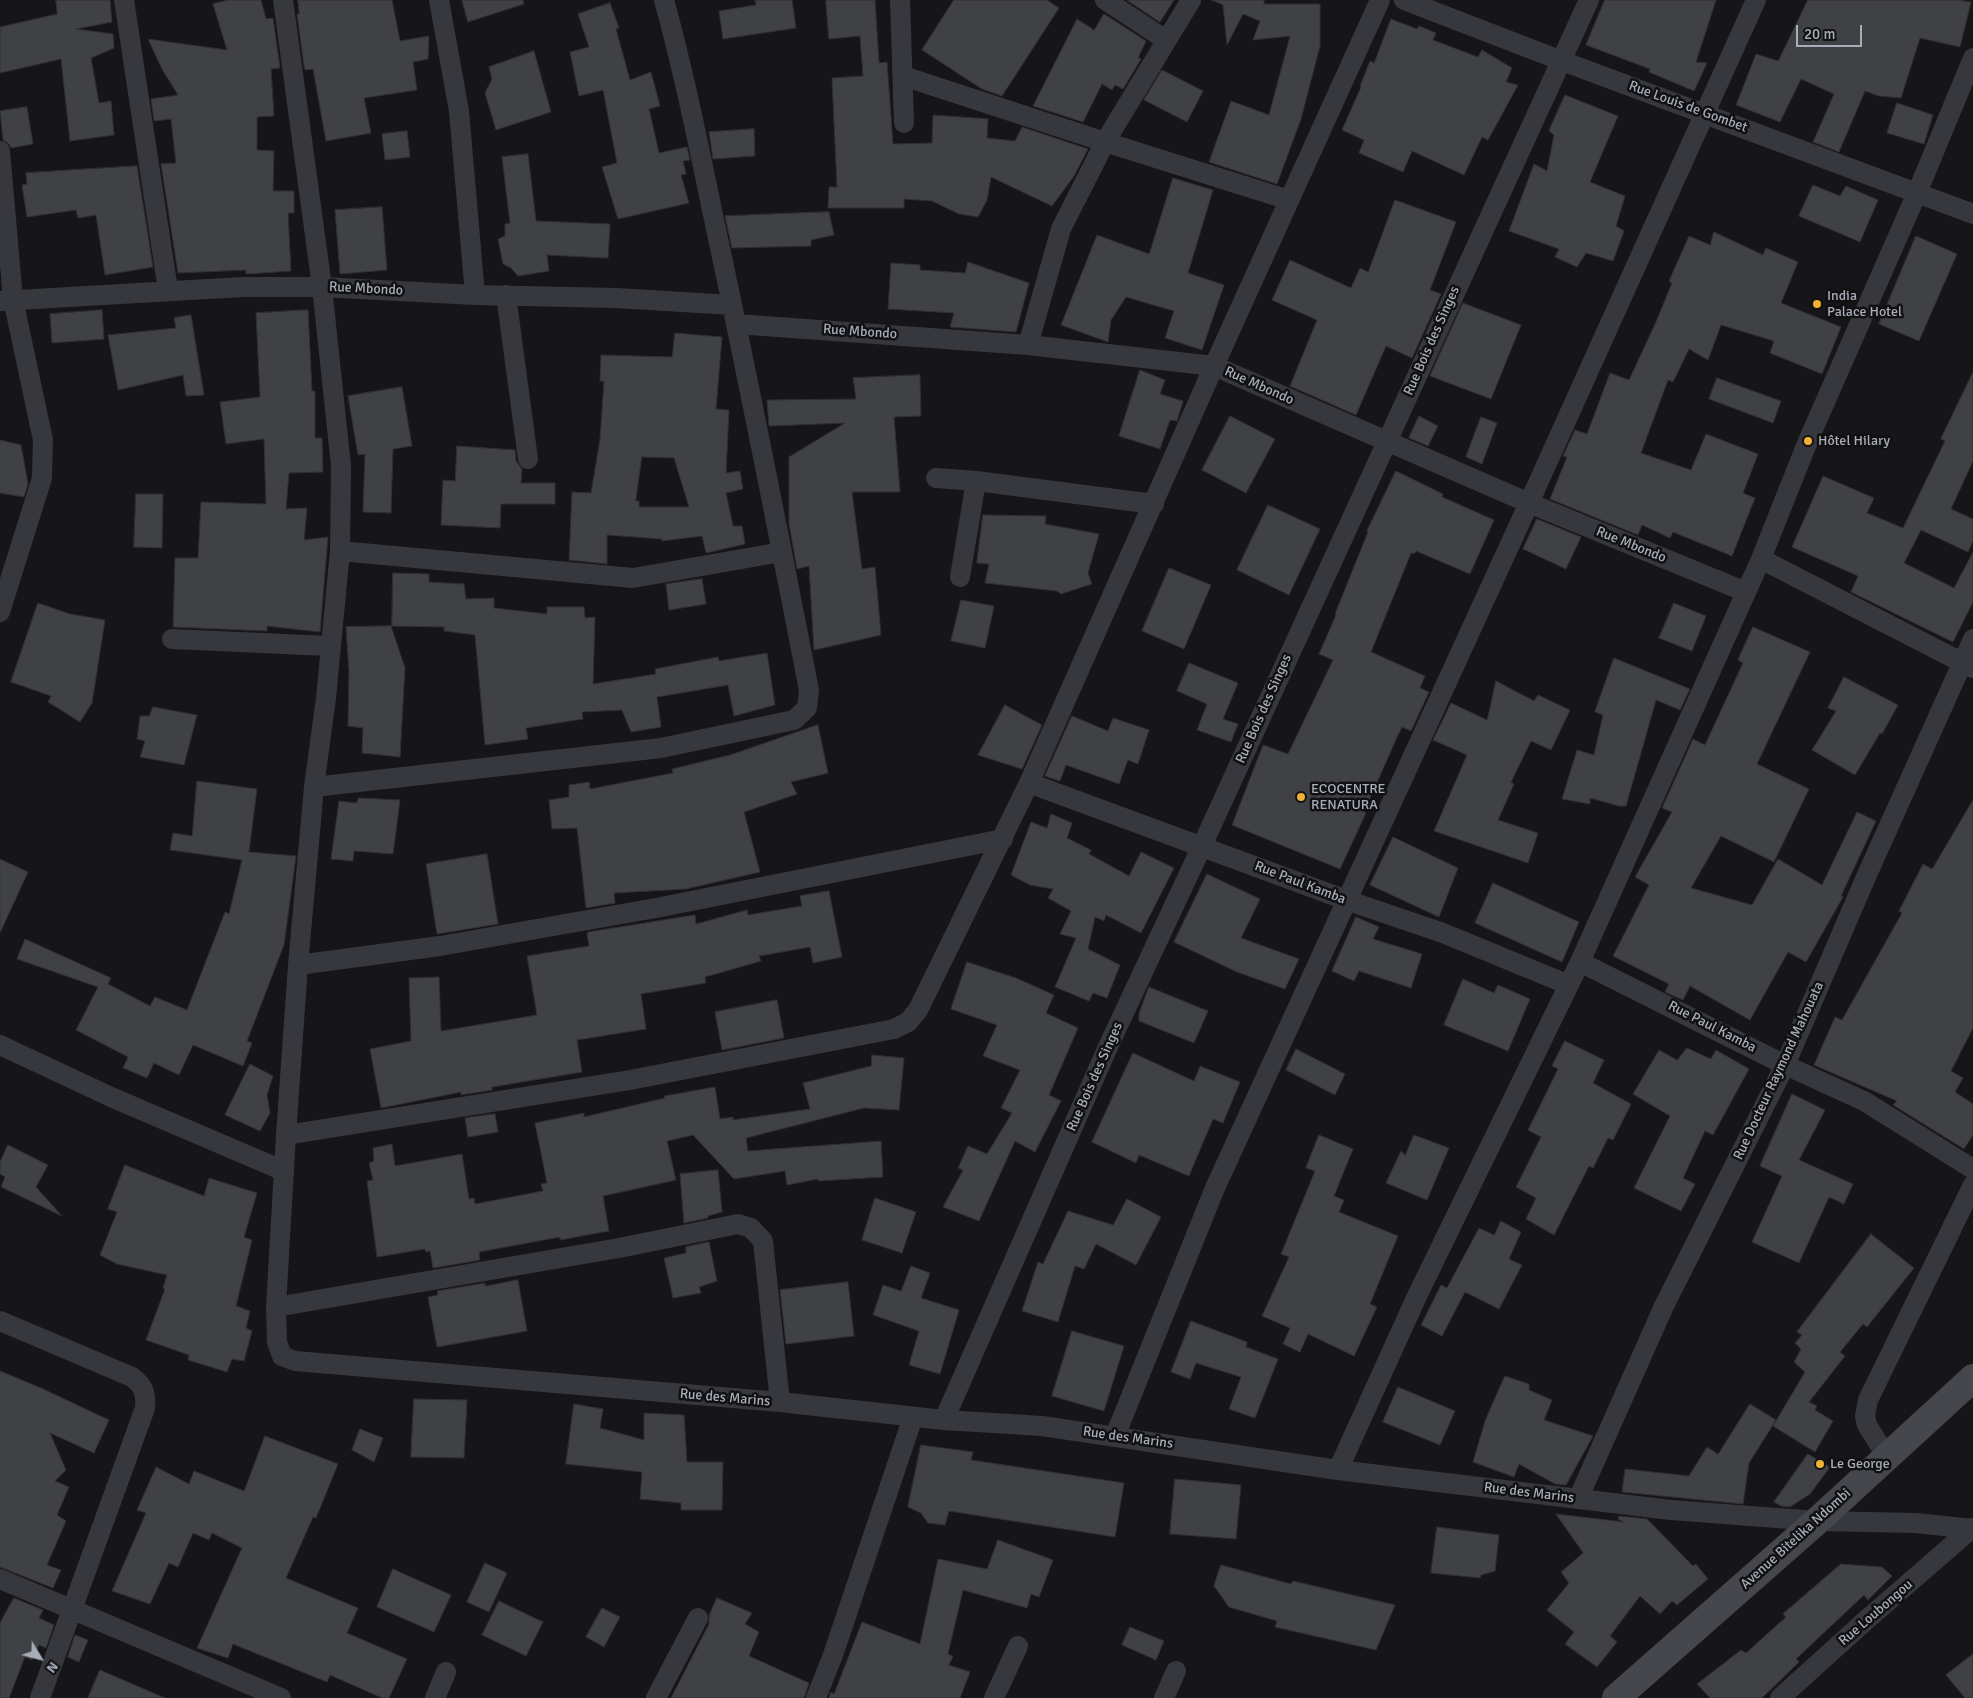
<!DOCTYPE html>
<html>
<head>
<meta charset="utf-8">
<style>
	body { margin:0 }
	#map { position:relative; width:1973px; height:1698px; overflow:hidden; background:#161618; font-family:Signika,sans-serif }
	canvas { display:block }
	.north { position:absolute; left:15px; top:1633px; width:50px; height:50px; -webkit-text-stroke:4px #111113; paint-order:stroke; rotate:127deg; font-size:14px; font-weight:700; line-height:20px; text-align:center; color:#a8adb8 }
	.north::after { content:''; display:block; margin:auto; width:18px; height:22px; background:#a8adb8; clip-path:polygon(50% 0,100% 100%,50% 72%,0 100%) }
	.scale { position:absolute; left:1796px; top:25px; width:66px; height:22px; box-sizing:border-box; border:2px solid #a8adb8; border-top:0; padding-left:6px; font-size:15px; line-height:18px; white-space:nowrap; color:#a8adb8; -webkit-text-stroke:4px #111113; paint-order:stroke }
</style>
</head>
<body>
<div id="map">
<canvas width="1973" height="1698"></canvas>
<div class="north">N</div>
<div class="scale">20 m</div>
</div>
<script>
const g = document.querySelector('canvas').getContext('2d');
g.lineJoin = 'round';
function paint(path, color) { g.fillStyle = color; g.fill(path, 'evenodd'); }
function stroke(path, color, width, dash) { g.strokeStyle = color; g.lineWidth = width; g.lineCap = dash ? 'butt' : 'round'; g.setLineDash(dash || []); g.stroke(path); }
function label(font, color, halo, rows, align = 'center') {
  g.font = font + ' Signika,sans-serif'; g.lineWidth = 5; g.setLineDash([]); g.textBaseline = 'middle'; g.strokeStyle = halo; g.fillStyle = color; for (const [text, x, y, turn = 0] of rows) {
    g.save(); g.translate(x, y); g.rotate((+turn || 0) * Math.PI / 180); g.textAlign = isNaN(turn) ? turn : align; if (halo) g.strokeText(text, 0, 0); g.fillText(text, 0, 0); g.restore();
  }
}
const building = new Path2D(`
	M56,0H110L112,22L76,29L113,34L114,48L91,58L99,103L111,101L114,135L70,141L61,59L0,73V27L57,14Z
	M228,0H261L266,19L273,18L280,68L271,69L274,116L257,117V150L274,151L273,191H294V213H288L291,271L246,274V270L178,273L161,164L176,163L171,119L154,121L151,99L178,95L162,69L148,39L227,50L213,4Z
	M298,0H392L400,41L429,36L428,59L413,62L417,90L364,98L371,133L326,141L313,69L305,70L304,66L297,14H299Z
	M462,0H523L524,4L468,22Z
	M755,0H792L796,28L723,39L719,11L756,5Z
	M826,0H875L879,63L887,62L893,144L932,143L933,115L988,119L987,138L1015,141L1022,127L1088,149L1074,176L1052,206L991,177L987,200L978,217L959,214L932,201L904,199V208H828L829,187H837L832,78L863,76L860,36L829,39Z
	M954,0H1047L1059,8L1002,96L982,89L922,50Z
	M1127,0H1174L1160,22Z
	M1211,0H1264V4H1320V46L1301,119L1277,184L1209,162L1231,101L1269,115L1290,36L1253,40L1260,21L1243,14L1227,45L1223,5Z
	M1605,0H1716L1696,62L1707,63L1694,91L1649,72L1650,69L1586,45Z
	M1808,0H1958L1971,2L1960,47L1920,38L1901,98L1879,96L1865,91L1839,152L1813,142L1834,94L1801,79L1780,122L1736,105L1756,54L1778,61Z
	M610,3L619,28L616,29L630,80L651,72L660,106L649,109L659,153L687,147L690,160L683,161L686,174L681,175L689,203L618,219L602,167L617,163L603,90L579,96L570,52L589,47L578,14Z
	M1104,14L1146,41L1138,58L1141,59L1123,89L1115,85L1112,90L1102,84L1083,122L1033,106L1077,19L1094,30Z
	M1391,19L1417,29L1419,26L1436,33L1433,40L1478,57L1482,50L1512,68L1506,82L1518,85L1488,140L1482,137L1464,175L1412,151L1403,172L1359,153L1364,140L1342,130L1361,87L1360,86L1370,61L1374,63Z
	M534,51L551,112L496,130L485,93L492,79L489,67Z
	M1162,70L1203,91L1187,122L1144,100Z
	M1565,95L1618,116L1590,182L1625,196L1616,226L1624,231L1613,261L1586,253L1577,267L1555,257L1559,249L1509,231L1534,164L1547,171L1554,135L1549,131Z
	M1897,103L1933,115L1924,144L1887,133Z
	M27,107L33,144L11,148L9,144L3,140L0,111Z
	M754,129L755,156L713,159L709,132Z
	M407,131L410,157L385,160L382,134Z
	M528,154L536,221L610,224L608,258L547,255L549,271L518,276L511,268L503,264L498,239L505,236V224L510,223L502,157Z
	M137,166L153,267L105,275L96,215L78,218L76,210L27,217L22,185L27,184L26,173Z
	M1173,178L1213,190L1188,273L1224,285L1202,350L1165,338L1174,311L1126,297L1111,320L1108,342L1061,325L1097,235L1149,254Z
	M1813,185L1840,196L1846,186L1878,200L1860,242L1799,216Z
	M1395,200L1456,222L1430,290L1441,294L1412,358L1386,346L1356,415L1290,386L1317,320L1272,300L1290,260L1351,288L1360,268L1368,272Z
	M382,207L387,270L340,274L335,210Z
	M829,212L834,235L811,240V246L732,248L725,216Z
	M1714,232L1763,255L1766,248L1798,262L1781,303L1841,327L1822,374L1770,353L1774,341L1721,325L1708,360L1689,349L1673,382L1668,380L1641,453L1691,470L1706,434L1758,454L1743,493L1755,498L1732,556L1673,532L1670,538L1642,525L1638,535L1550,499L1567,457L1563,456L1575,430L1587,434L1610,373L1629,380L1656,322L1672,283L1669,281L1689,236L1710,245Z
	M1916,236L1957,254L1919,341L1879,324Z
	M968,262L1029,283L1016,332L950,327L954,313L888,309L891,263L920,265V270L965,273Z
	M1463,303L1521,325L1491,399L1430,376Z
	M102,310L104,339L52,343L50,314Z
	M308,310L312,391H315V438H322L323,472L289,473L286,509L307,508L304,540L328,537L320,632L267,626V631L173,627L175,558H198L201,502L266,504L264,439L226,444L220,402L260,397L256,313Z
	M191,315L204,395L186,396L183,375L118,390L108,335L176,328L174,318Z
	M675,333L722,337L716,409L729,410L726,473L740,471L743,489L726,493L733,526H742L745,544L706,553L702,536L662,541V539L607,535V564L569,560L572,492L591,493L600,439L604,381H600L601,355L672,357ZM642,457L674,458L689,507H639V501H636Z
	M1140,370L1165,380L1160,394L1183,401L1177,421L1170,420L1160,449L1119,436Z
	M1973,372V461L1951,509L1973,519V541L1968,552L1921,530L1904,563L1954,588L1973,552V602L1953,642L1851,592L1858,576L1792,547L1823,476L1874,498L1867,513L1903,528L1945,441L1941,439Z
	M920,375L921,416L894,417L900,492H852L862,569L875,567L881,635L814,650L809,566L797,569L789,524V457L845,423L769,426L767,400L856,399L853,378Z
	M1717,378L1781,401L1773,423L1709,399Z
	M402,387L412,446L393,449L391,513L363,512L365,454L358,455L348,396Z
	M1230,416L1275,439L1246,493L1202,470Z
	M1419,416L1438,426L1428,446L1409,438Z
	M1481,417L1497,423L1482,464L1466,457Z
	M0,440L21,445L28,484L24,497L0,493Z
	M457,446L515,450L516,461L522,469L521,483H555V504H501L500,528L441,525L443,480L455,481Z
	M1396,471L1443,494L1442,497L1494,520L1470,574L1416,551L1414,554L1411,553L1371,652L1425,676L1420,688L1429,692L1411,731L1402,727L1398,735L1364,812L1366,813L1340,869L1232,825L1263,745L1288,754L1333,660L1319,654L1336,615L1335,614L1368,532L1367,531Z
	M136,494H163L162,548L134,547Z
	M1268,505L1320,529L1289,595L1237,570Z
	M983,515L1046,516L1045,524L1099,534L1088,573L1092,584L1061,594L1057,591L985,583L989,564L977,563Z
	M1537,519L1581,537L1566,569L1523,549Z
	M1169,568L1211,585L1184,649L1142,631Z
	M393,573L429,574V582L464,584L466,599L494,598V608L547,614V607H584L585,618L595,617L593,684L656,674L655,669L718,657L719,661L767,653L775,705L734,716L728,685L657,697L661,727L631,732L622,710L582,712L583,719L526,728L528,739L485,745L475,635L444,631V627L392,626Z
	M702,579L706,604L669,610L666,584Z
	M961,600L994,606L985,648L951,641Z
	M38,603L70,614L105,620L92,703L80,722L48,702L51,696L11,682Z
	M1674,603L1706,616L1692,651L1659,638Z
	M391,626L405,668L400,757L362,753L363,728L348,726L349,671L346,627Z
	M1753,627L1810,652L1757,764L1809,789L1774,862L1721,836L1691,888L1752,905L1778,859L1822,885L1857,812L1876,821L1841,896L1843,897L1806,962L1788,952L1750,1020L1690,986L1683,1000L1665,992L1669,984L1613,956L1649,885L1635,877L1672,812L1662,808L1693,739L1705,745L1743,663L1738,660Z
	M1614,658L1690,689L1680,710L1656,700L1626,806H1619L1590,798V804L1562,799L1577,750L1594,755L1603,715L1595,712Z
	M1189,663L1238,683L1223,719L1238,724L1231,742L1197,730L1207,704L1177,691Z
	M1844,677L1898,705L1882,734L1880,733L1855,775L1812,750L1836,711L1828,708Z
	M1496,681L1534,701L1538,695L1570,710L1551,750L1531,741L1511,782L1514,784L1498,820L1538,833L1528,863L1434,831L1467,755L1433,740L1451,703L1487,720Z
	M1005,705L1042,725L1022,769L978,755Z
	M153,707L197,715L184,765L140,757L145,741L137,739L140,716H149Z
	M1072,716L1108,731L1113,718L1149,730L1138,764L1128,760L1119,784L1066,765L1060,781L1045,776Z
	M818,725L828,773L791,782L797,794L744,812L760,872L686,889L614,893L615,903L586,908L577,828L552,829L549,800L569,797V785L589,782L590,789L673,773L672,769L730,755Z
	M197,781L257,789L249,852L296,856L284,945L247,1041L252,1043L243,1066L193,1045L179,1075L154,1063L147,1078L123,1068L128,1057L76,1030L98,987L17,959L25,939L111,978L108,984L150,1006L155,997L187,1010L225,912L229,914L242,860L170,850L173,833L192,836Z
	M359,798L400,800L393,854L354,851L353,861L331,859L339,801L356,803Z
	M1973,800V1028L1951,1071L1963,1078L1955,1092L1973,1104V1135L1964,1149L1893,1105L1897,1101L1814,1065L1835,1017L1842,1020L1902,913L1899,911L1923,864L1932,869Z
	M1051,814L1072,823L1067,838L1091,850L1089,854L1129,876L1141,852L1174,868L1141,933L1106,915L1104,921L1095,917L1088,949L1120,965L1107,998L1093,993L1089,1001L1055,987L1076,938L1060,934L1071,911L1048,898L1053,889L1030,885L1011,875L1031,822L1047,828Z
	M1393,837L1458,868L1439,917L1370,885Z
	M487,854L498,924L437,934L426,864Z
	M0,859L28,872L0,933Z
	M1207,874L1260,899L1241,938L1299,959L1285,989L1237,972L1174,942Z
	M1493,883L1579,922L1562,962L1475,923Z
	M829,891L842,957L813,963L810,947L759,956L761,961L705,977L706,983L641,994L646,1029L577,1040L582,1072L492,1087V1090L461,1095V1092L381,1108L370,1049L411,1041L409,978L439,977L441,1031L537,1015L527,956L589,946L587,934L588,932L695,915L696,924L747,910L748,915L802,906L800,896Z
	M1356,917L1379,927L1373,939L1422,954L1411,988L1359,971L1354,981L1332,971Z
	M967,962L1016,978L1054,995L1046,1013L1078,1028L1049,1095L1061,1101L1035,1152L1015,1141L979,1221L943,1207L963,1170L958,1168L968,1146L987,1154L1012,1113L1001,1108L1020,1070L983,1056L997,1025L951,1009Z
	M1463,979L1494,993L1498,985L1530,999L1508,1051L1444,1025Z
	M1149,987L1208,1011L1194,1043L1139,1021V1014Z
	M777,1000L784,1038L722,1050L715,1012Z
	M1565,1041L1604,1060L1593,1083L1631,1104L1613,1140L1608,1138L1593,1168L1589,1166L1554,1235L1526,1219L1536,1198L1516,1187L1541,1137L1528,1130L1558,1069L1552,1066Z
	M1687,1048L1711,1059L1716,1050L1749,1069L1713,1135L1705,1131L1683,1178L1695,1184L1681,1211L1634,1188L1670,1116L1633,1094L1659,1050L1677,1060Z
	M1296,1049L1345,1074L1335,1095L1286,1070Z
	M1133,1053L1194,1081L1200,1066L1240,1082L1223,1123L1213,1119L1189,1176L1139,1155L1136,1163L1092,1142Z
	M872,1055L904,1058L899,1110L864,1108L746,1138L748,1151L881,1141L883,1177L818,1181V1179L787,1185L785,1171L734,1179L693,1135L667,1141L676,1180L603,1196L609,1231L560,1240V1237L479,1252L480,1260L433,1268L430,1251L426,1252L425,1249L377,1257L367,1181L373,1180L369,1163L374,1161L373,1148L392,1144L395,1166L462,1154L469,1199L474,1198L475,1204L543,1191L541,1184L547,1183L535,1123L584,1113V1117L665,1098L664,1096L715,1087L720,1119L733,1117V1120L810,1109L803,1083L871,1066Z
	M250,1064L273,1076L267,1095L270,1113L260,1131L225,1115Z
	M1792,1094L1825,1110L1799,1160L1853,1184L1844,1204L1829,1197L1799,1263L1752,1242L1782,1176L1760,1166Z
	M495,1114L498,1132L468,1137L465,1118Z
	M1319,1135L1353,1149L1334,1196L1344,1200L1339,1212L1398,1236L1370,1304L1377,1307L1354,1356L1308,1334L1300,1352L1283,1344L1290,1328L1262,1316L1289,1257L1281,1254L1315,1171L1306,1168Z
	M1414,1135L1449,1148L1427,1200L1386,1183L1401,1151L1405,1155Z
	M8,1145L48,1165L36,1187L62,1216L1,1187L5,1177L0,1174V1162Z
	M125,1165L204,1196L209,1178L257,1193L244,1237L252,1240L236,1306L250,1311L246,1328L252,1331L244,1361L232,1359L227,1372L188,1360L189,1355L146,1340L165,1289L163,1288L167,1275L117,1264L100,1255L117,1212L108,1209Z
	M718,1170L722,1212L708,1216V1218L684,1223L680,1174Z
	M875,1198L916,1212L902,1253L862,1240Z
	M1127,1199L1161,1217L1136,1265L1096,1244L1084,1269L1075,1266L1058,1322L1022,1311L1038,1262L1043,1264L1068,1211L1113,1225Z
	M1501,1221L1521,1232L1509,1259L1522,1265L1499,1309L1465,1292L1442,1336L1421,1325L1441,1285L1447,1288L1479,1228L1494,1235Z
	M1871,1234L1914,1268L1867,1327L1863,1324L1840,1352L1845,1356L1809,1402L1817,1406L1815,1410L1833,1421L1815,1452L1773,1426L1805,1372L1794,1362L1801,1349L1795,1343L1802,1335L1797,1332Z
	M709,1242L717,1281L699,1287L701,1293L673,1298L664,1258L686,1253V1247Z
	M911,1266L930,1273L921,1298L959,1310L940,1374L909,1365L919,1331L873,1315L883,1285L901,1291Z
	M518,1280L527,1331L437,1347L428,1297L438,1295L437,1291L485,1283V1286Z
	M848,1282L854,1336L786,1344L780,1290Z
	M1191,1321L1247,1342L1246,1347L1278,1359L1255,1418L1229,1409L1241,1377L1196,1363L1190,1379L1171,1372Z
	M1072,1331L1124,1346L1104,1411L1052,1396Z
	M0,1371L41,1388L109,1420L94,1453L50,1433L66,1470L55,1481L69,1487L57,1515L66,1521L47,1565L61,1570L53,1588L0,1567Z
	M1505,1376L1529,1384V1390L1552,1400L1544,1420L1593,1436L1566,1485L1555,1484L1519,1464L1514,1477L1473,1462L1485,1421Z
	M1398,1387L1455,1411L1440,1445L1383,1422Z
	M414,1399L467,1400L464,1458L411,1457Z
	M574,1404L603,1409L600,1428L644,1440V1413L684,1415L687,1462H723L722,1510H681V1503L640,1499L642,1472L566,1464Z
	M1750,1404L1776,1420L1749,1463L1743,1504L1622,1492L1625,1469L1689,1476L1707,1447L1718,1454Z
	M360,1429L383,1438L374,1462L352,1450Z
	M265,1436L338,1464L316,1518L313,1517L286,1578L358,1608L347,1633L407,1659L389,1698H382L330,1675L327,1682L233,1644L228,1658L197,1648L242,1548L212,1533L209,1540L193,1533L178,1567L169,1563L150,1604L112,1591L146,1513L137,1510L156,1467L189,1484L194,1471L244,1491Z
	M921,1445L973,1452L971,1460L1124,1483L1115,1537L949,1511L945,1525L928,1523L921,1513L908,1507Z
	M1808,1454L1830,1467L1810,1494L1790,1507L1781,1506L1774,1502Z
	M1175,1479L1241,1485L1236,1539L1170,1534Z
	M1556,1514L1624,1522L1618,1519L1619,1516L1647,1519L1693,1566L1696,1564L1708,1579L1677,1605L1672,1601L1660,1614L1640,1596L1610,1636L1617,1642L1597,1667L1565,1644L1574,1632L1547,1610L1569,1583L1561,1572L1583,1553Z
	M1437,1527L1499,1535L1495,1571L1481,1575L1480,1578L1431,1573Z
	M998,1540L1053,1560L1039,1597L1031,1594L1027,1608L963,1590L948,1654L953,1656L949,1665L970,1672L960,1698H829L831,1692L834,1694L862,1622L920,1644L938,1559L987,1569Z
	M485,1563L507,1573L489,1612L467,1602Z
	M1841,1564L1882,1567L1892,1576L1868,1600L1864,1595L1796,1659L1799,1662L1762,1698H1710L1697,1684L1741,1650L1746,1653L1786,1617L1783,1614Z
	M1221,1565L1291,1584L1293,1581L1395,1605L1376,1650L1275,1627L1277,1621L1229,1607L1214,1586Z
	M393,1569L451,1595L434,1632L377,1607Z
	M14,1598L43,1610L39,1618L54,1625L46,1648L39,1645L32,1660L25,1657L9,1698H0V1623Z
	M717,1598L752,1613L745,1624L759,1632L749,1656L809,1683L804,1698H671L709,1624V1616Z
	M499,1601L543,1622L526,1656L482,1635Z
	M602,1608L620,1617L604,1647L586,1637Z
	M1130,1627L1164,1641L1156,1660L1122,1645Z
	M75,1635L88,1640L79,1662L68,1657Z
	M1973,1654V1698H1965L1946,1675Z
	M100,1670L165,1698H88Z`);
const street = new Path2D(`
	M124,0L168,290
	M283,0L322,287L341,466L340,551L326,698L314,787L298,965L286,1135L276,1307L277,1342L282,1356L295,1361L780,1402L944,1420L1042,1426L1338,1470L1671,1510L1817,1521L1916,1523L1973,1529
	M439,0L459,111L475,295
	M900,0L904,123
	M1105,0L1166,40
	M1404,0L1562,61L1973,214
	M903,76L1105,142L1289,200
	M0,151L13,299L43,440L42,478L0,612
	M506,295L528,459
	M0,301L242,287H322L475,295L616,298L732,305
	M736,324L1028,345L1214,366L1529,503L1746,592
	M1028,345L1061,229L1105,142L1191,0
	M936,478L976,481L1154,504
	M340,551L633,578L782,552
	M1761,559L1973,668
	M960,577L976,481
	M172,639L329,646
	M1029,783L1346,900L1443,933L1569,985
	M314,787L661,748L794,720L807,708L809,690C779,536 749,382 716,229C700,153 685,76 664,0
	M1580,962L1785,1065L1864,1101L1973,1169
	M298,965L440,946L656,908L1003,839
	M0,1045L111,1097L284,1171
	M286,1135L630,1080L894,1029L908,1022L918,1010L1029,783L1214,366L1380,0
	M276,1307L619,1248L738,1224L751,1228L763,1241L780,1402
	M0,1321L132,1377C144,1386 146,1393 145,1408L40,1698
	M944,1420L1107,1049L1202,846L1589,0
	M1115,1436L1215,1188L1529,503L1756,0
	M1887,1457L1867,1425L1865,1416L1868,1400L1973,1185
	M1338,1470L1417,1296L1580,962L1761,559L1808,441L1917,193L1973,58
	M1578,1499L1664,1306L1785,1065L1866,877L1973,639
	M0,1579L281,1698
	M435,1698L446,1672
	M656,1698L698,1618
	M816,1698L833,1655L913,1417
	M994,1698L1018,1646
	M1164,1698L1176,1671
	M1780,1698L1864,1622L1972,1528`);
const secondary = new Path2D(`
	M1616,1698L1817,1521L1973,1378`);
const markers = [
	[1817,304,5,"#f2b134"],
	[1808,441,5,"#f2b134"],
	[1301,797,5,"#f2b134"],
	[1820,1464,5,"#f2b134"]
];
const streetNames = [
	["Rue Louis de Gombet",1688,107,20],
	["Rue Mbondo",366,289,3],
	["Rue Mbondo",860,332,4],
	["Rue Bois des Singes",1432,341,-66],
	["Rue Mbondo",1259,386,24],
	["Rue Mbondo",1631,545,22],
	["Rue Bois des Singes",1264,709,-66],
	["Rue Paul Kamba",1300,883,21],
	["Rue Paul Kamba",1712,1027,27],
	["Rue Docteur Raymond Mahouata",1779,1071,-65],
	["Rue Bois des Singes",1095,1077,-66],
	["Rue des Marins",725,1398,5],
	["Rue des Marins",1128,1438,8],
	["Rue des Marins",1529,1493,7],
	["Avenue Bitelika Ndombi",1796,1539,-42],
	["Rue Loubongou",1876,1613,-41]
];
const poiNames = [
	["India",1827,296],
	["Palace Hotel",1827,312],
	["Hôtel Hilary",1818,441],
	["ECOCENTRE",1311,789],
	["RENATURA",1311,805],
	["Le George",1830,1464]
];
paint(building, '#404145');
stroke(building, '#303034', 1);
stroke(street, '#37383d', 20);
stroke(secondary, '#45474d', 28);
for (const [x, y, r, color] of markers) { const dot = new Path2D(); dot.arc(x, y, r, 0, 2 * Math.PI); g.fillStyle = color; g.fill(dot); stroke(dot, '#111113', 2); }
label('14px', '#a8adb8', '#111113', streetNames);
label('14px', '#a8adb8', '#111113', poiNames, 'left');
</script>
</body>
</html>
